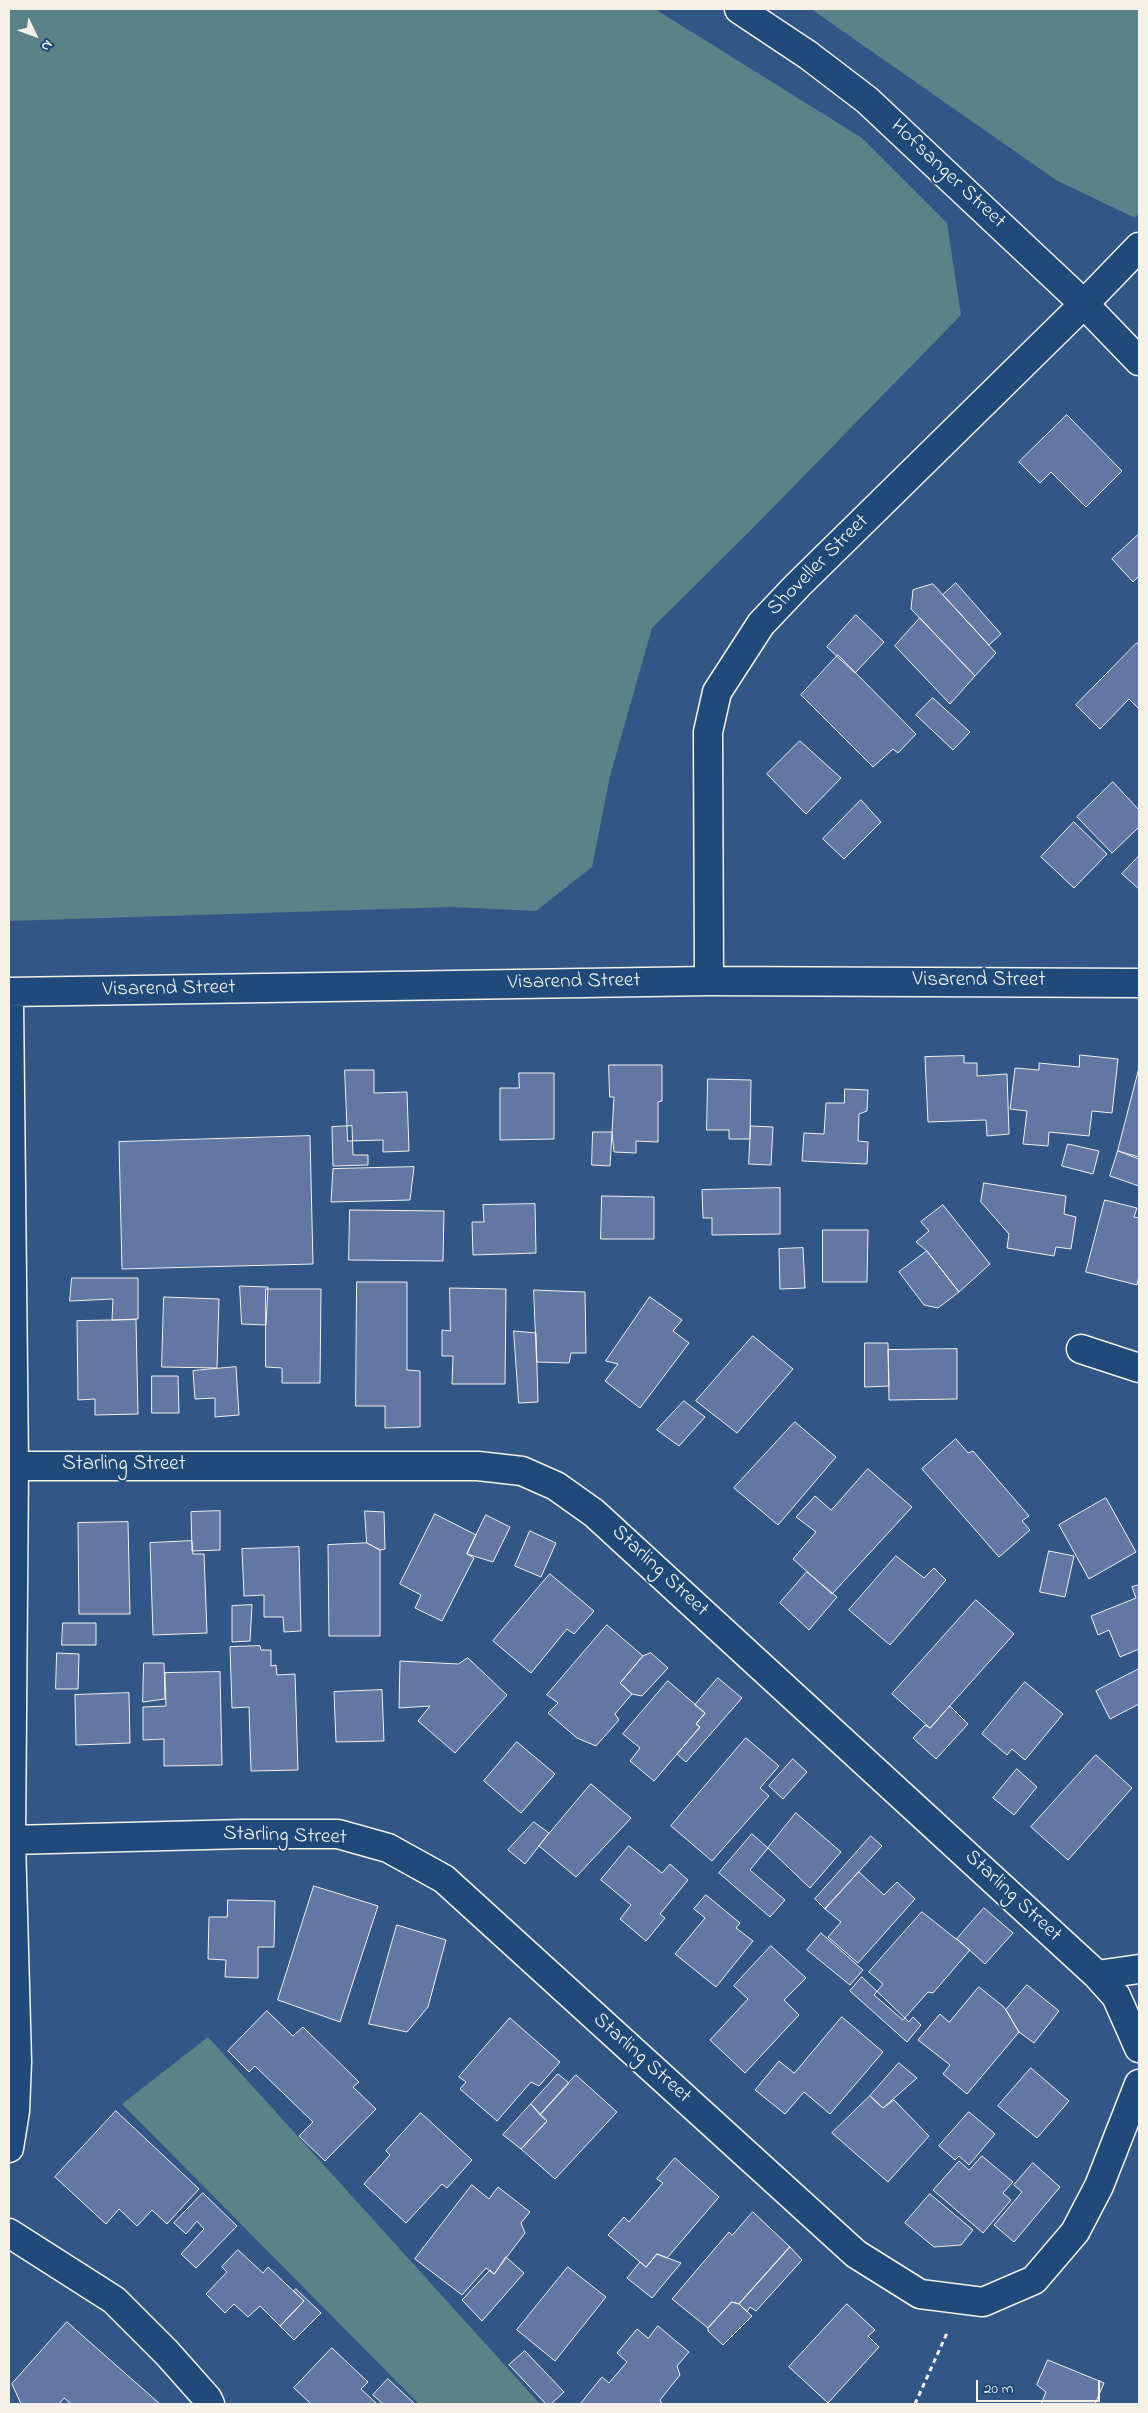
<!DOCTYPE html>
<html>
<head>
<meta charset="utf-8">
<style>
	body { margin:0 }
	#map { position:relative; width:1148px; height:2413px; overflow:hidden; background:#325686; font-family:"Indie Flower",sans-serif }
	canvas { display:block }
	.frame { position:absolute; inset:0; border:10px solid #f4f1e8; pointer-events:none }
	.north { position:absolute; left:10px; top:10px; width:50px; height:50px; -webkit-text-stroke:4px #1f4a7a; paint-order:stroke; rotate:132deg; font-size:14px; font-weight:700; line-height:20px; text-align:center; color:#f4f1e8 }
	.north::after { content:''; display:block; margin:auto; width:18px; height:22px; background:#f4f1e8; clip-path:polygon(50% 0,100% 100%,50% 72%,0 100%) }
	.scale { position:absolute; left:976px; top:2380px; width:124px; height:22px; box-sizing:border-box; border:2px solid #f4f1e8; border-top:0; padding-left:6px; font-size:15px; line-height:18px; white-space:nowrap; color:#f4f1e8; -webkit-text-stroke:4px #1f4a7a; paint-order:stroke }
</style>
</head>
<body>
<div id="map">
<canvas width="1148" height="2413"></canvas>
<div class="frame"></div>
<div class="north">N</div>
<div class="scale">20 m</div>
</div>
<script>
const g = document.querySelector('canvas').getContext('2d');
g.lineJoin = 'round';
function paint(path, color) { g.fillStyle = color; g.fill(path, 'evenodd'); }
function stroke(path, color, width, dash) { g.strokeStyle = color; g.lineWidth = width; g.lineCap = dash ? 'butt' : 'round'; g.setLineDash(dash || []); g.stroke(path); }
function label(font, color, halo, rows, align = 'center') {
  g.font = font + ' "Indie Flower",sans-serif'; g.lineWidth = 4; g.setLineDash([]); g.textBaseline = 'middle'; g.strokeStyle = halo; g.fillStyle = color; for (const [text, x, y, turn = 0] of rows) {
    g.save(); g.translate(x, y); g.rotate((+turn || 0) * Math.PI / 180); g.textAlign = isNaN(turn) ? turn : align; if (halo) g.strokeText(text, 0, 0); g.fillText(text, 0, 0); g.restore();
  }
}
const green = new Path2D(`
	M9,9H655L862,138L947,223L961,315L753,528L652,628L610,776L592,867L536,911L451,907L9,921Z
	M811,9H1139V213L1135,218L1056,180Z
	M208,2037L540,2404H419L122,2104Z`);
const building = new Path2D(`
	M1067,415L1122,471L1086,507L1051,472L1040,483L1019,462Z
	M1139,534V576L1133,582L1112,559Z
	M956,583L1001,634L989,645L943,595Z
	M933,584L996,653L975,676L911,609L913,590Z
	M856,615L884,642L855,673L827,647Z
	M920,618L975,676L950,704L895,646Z
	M1137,643L1139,645V709L1129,699L1100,729L1076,705Z
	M838,655L916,734L898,753L893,749L873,767L801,695Z
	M933,698L970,732L953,750L916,715Z
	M800,741L841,778L806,814L767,774Z
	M1113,782L1139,810V827L1112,853L1077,817Z
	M861,800L881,822L844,859L823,839Z
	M1074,822L1107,854L1074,888L1041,857Z
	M1139,856V889L1122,874Z
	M1080,1055L1118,1059L1112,1113L1092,1111L1089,1136L1049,1132L1048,1146L1023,1144L1027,1111L1010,1109L1015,1068L1039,1070V1063L1079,1067Z
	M964,1056V1063H977V1076L1007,1074L1009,1134L987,1136L986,1120L928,1122L925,1057Z
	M609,1065H662V1101L658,1102V1142L636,1141V1153L614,1152L612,1132L614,1097H610Z
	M1139,1068V1157L1118,1151Z
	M345,1070H374V1093L407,1092L409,1151L383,1152V1140L348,1141Z
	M519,1073H554V1139L500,1140V1088H519Z
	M708,1079L751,1080L750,1139H729V1130H707Z
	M845,1089L868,1090L867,1111L859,1114L858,1141L868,1142L867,1164L802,1161L804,1133L824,1134L826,1103H844Z
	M352,1126L353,1155H368V1165L333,1166L332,1127Z
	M751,1126L773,1127L771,1165L749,1164Z
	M593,1132H612L610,1166L592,1165Z
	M310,1136L313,1264L122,1269L119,1142Z
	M1068,1144L1099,1151L1093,1174L1062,1166Z
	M1118,1151L1139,1159V1186L1110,1176Z
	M414,1167L410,1200L331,1202L333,1169Z
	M984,1183L1066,1196L1064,1214L1076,1217L1071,1249L1056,1247L1054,1256L1007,1248L1009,1234L981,1202Z
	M780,1188V1234L712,1235V1218H703L702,1190Z
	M602,1196L654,1197V1239H601Z
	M1105,1200L1137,1208L1134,1217L1139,1218V1276L1137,1285L1086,1272Z
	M535,1204L536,1253L473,1255L472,1222H484L483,1205Z
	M943,1205L990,1264L959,1292L927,1251L916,1242L929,1231L921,1222Z
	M350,1210L444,1211L443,1261L349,1260Z
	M823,1230H868L867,1282H823Z
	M803,1248L805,1288L780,1289L779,1249Z
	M927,1251L959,1292L938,1308L924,1305L899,1272Z
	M72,1278H138V1319L112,1320L113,1299L70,1301Z
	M357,1282H407V1370L420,1371V1427L385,1428V1406H356Z
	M240,1286L268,1287L266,1325L242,1324Z
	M450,1288L506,1289L505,1384H452L453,1356H442V1330L450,1331Z
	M266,1289H321L320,1383H282V1368L266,1367Z
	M534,1290L585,1292L586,1353H571L569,1363L537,1362Z
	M164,1297L219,1299L217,1368L162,1367Z
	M650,1297L682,1320L673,1331L689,1343L640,1408L605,1381L618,1364L606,1361Z
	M136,1320L138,1414L95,1415V1399L78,1400L77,1321Z
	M514,1331L536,1333L538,1402L519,1403Z
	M753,1336L793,1369L737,1433L696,1401Z
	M865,1343H888L889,1386L865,1387Z
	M957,1349V1399L889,1400L888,1350Z
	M236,1367L239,1415L215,1417V1398L195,1399L193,1371Z
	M152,1376H178L179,1413H152Z
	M684,1401L705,1417L679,1446L657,1430Z
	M795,1422L836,1457L778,1525L734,1488Z
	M956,1439L968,1453L973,1451L1029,1516L1022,1521L1030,1530L999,1557L922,1469Z
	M868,1469L912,1507L832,1594L793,1559L816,1532L796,1517L815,1496L831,1510Z
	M1106,1498L1136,1552L1089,1579L1059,1525Z
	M220,1511V1550L192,1551L191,1512Z
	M365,1511L384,1512L385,1549L380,1550L367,1543Z
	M435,1514L476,1535L467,1554L474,1558L442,1621L415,1608L421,1595L400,1584Z
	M486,1515L510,1527L493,1562L467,1554Z
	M128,1522L130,1614H79L78,1523Z
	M530,1531L556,1543L541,1577L515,1566Z
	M192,1541L193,1554H204L207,1633L153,1635L150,1543Z
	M367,1543L380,1550V1636H329L328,1545Z
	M299,1547L301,1631L284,1632L283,1617H264V1595L244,1596L242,1549Z
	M1049,1551L1074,1556L1065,1597L1040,1592Z
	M896,1556L924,1578L934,1568L946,1580L890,1645L849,1610Z
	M807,1572L837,1597L809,1630L780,1603Z
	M550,1574L594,1611L574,1634L567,1629L531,1673L493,1641Z
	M1139,1585V1649L1120,1657L1109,1630L1098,1635L1091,1616L1136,1598L1132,1587Z
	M976,1600L1014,1634L930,1728L892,1694Z
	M252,1605L250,1641L232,1642V1606Z
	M63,1623H96V1645H62Z
	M607,1625L643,1656L620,1683L632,1694L615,1714L619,1720L596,1746L577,1738L548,1713L558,1703L547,1695Z
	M260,1646L261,1650H271V1666L276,1665L277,1675L295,1674L298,1770L251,1771L249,1707L232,1708L230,1647Z
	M57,1653L79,1654L78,1689H56Z
	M651,1653L668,1668L642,1696L632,1694L620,1683L643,1656Z
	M468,1658L507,1695L455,1753L418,1721L430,1706L399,1708L400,1661L458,1664Z
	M144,1663H164L165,1699L143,1702Z
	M1139,1669V1704L1110,1719L1096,1691Z
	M220,1672L222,1765L164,1766V1739L143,1740V1707L166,1706L165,1673Z
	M718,1678L742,1698L686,1762L677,1754L700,1727L696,1724L705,1713L695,1705Z
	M668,1681L705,1713L696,1724L700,1727L654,1781L630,1761L640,1748L623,1734Z
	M1025,1682L1063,1714L1025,1760L1012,1749L1007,1755L982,1734Z
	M382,1690L384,1741L336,1742L334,1692Z
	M129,1693L130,1743L76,1745L75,1695Z
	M950,1706L968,1724L936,1759L913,1738L925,1725L930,1728Z
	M746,1738L779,1766L760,1788L769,1796L712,1861L671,1826Z
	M517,1742L555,1774L521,1813L484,1781Z
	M1096,1755L1132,1788L1068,1860L1031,1827Z
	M793,1759L807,1772L783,1799L769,1786Z
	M1017,1769L1037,1787L1014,1815L993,1798Z
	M591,1784L631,1818L576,1877L539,1846Z
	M796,1813L841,1852L810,1888L768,1848Z
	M534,1822L549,1833L525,1864L508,1850Z
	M752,1834L768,1848L750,1870L785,1900L770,1917L719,1873Z
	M871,1836L882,1846L825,1909L815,1899Z
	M629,1846L662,1873L670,1864L688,1880L660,1914L665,1918L646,1941L620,1919L631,1905L601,1880Z
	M859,1872L884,1895L897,1882L915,1899L858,1963L828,1937L841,1922L825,1909Z
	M314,1886L378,1906L340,2022L278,2000Z
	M706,1895L740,1923L736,1928L753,1941L716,1987L675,1954L705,1918L694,1909Z
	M228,1900L275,1901L274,1947H258V1978L225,1977L226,1960L208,1959L209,1917H227Z
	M984,1908L1013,1933L985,1964L957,1939Z
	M922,1912L970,1950L933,1993L928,1992L903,2020L874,1995L883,1984L869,1972Z
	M397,1925L446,1940L428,2007L407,2032L369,2024Z
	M821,1933L863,1970L850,1985L807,1950Z
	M771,1946L806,1978L784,2000L799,2015L745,2073L710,2040L748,1999L734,1986Z
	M862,1977L909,2022L913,2017L921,2025L907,2042L850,1991Z
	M1027,1985L1059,2011L1034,2043L1019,2032L1006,2010Z
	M979,1987L1004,2007L1019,2032L967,2094L943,2074L950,2065L918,2040L940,2014L949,2022Z
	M267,2011L293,2036L303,2027L359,2082L353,2087L376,2109L325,2161L299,2136L313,2122L255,2066L249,2072L228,2051Z
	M842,2017L883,2052L830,2114L804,2092L785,2114L755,2090L779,2061L794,2073Z
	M510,2018L560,2062L539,2086L531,2082L497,2121L460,2089L466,2082L459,2077Z
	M899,2063L917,2078L883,2108L870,2096Z
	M1031,2068L1069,2101L1037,2138L998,2106Z
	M558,2074L569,2083L540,2115L531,2104Z
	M576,2075L617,2112L555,2179L521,2149L547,2121L540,2115Z
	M870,2096L883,2108L894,2100L929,2136L888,2182L832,2133Z
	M531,2104L547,2121L521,2149L503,2135Z
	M116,2111L199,2189L167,2224L152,2210L137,2226L119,2209L106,2224L55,2177Z
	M969,2112L995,2134L969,2165L959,2156L955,2160L939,2146Z
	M421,2113L472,2160L447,2188L442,2184L406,2223L364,2184L390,2155L386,2151Z
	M982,2156L1013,2182L1003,2193L1011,2200L983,2233L933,2190L959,2161L969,2170Z
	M675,2158L719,2197L667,2258L657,2254L646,2267L608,2235L624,2217L629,2222L663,2183L657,2179Z
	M1033,2163L1060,2187L1014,2242L994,2225L1022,2192L1014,2185Z
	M472,2185L489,2199L498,2187L530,2212L521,2223L525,2233L494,2274L486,2268L462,2295L415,2259Z
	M203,2193L237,2226L196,2268L181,2254L204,2229L197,2221L186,2234L174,2223Z
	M930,2194L973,2230L961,2245L934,2247L905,2223Z
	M753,2212L790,2247L739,2304L732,2302L708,2328L672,2299L729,2232L732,2235Z
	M790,2247L802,2260L756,2311L750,2307L747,2312L739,2304Z
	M238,2250L263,2273L268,2267L304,2301L280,2326L260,2306L248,2317L234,2304L225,2313L206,2294L227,2272L222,2267Z
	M657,2254L681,2263L652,2298L627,2278L640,2262L646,2267Z
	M506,2257L524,2273L482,2321L462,2300L490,2270L494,2274Z
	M568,2267L606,2297L555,2361L517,2330Z
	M296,2289L321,2313L294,2340L280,2326L304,2301L294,2291Z
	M732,2302L739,2304L752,2316L723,2345L708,2331V2328Z
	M847,2304L875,2330L868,2336L879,2347L828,2403L789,2367Z
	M67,2322L160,2404H71L64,2398L59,2404H21L12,2384Z
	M658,2326L689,2352L677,2366L680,2375L660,2400L662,2404H580L602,2377L609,2383L627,2362L617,2353L637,2329L648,2338Z
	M332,2348L368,2382L361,2389L377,2404H311L294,2388Z
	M525,2351L564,2392L551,2404H546L509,2365Z
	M1048,2360L1104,2383L1095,2404H1041L1046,2392L1037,2385Z
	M388,2379L415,2404H383L373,2395Z`);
const path = new Path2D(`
	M915,2404L947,2333`);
const street = new Path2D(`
	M739,9L808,55L867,100L1084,304L1139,361
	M709,981L708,732L717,692L761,624L798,585L1084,304L1139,247
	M9,992L709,981L1139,983
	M9,1002L14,1466L11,1840L17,2062L15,2111L9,2148
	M1081,1349L1139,1368
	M14,1466H478L522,1471L556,1486L594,1513L1097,1975L1116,1996L1139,2048
	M11,1840L243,1834H338L388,1848L444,1879L856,2254L920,2294L983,2302L1034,2280L1075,2232L1099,2186L1139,2084
	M1097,1975L1139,1969
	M9,2233L114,2300L167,2353L207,2398L210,2404`);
const streetNames = [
	["Hofsanger Street",947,175,43],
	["Shoveller Street",819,566,-45],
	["Visarend Street",979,982],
	["Visarend Street",574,983,-1],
	["Visarend Street",169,990,-1],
	["Starling Street",124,1466],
	["Starling Street",659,1572,43],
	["Starling Street",285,1837,2],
	["Starling Street",1012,1897,43],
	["Starling Street",641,2059,42]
];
paint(green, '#5b8288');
paint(building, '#6377a5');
stroke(building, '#f4f1e8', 1);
stroke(street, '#f4f1e8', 31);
stroke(path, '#f4f1e8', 3, [5, 4]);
stroke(street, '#1f4a7a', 28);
label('21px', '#f4f1e8', '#1f4a7a', streetNames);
</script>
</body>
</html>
